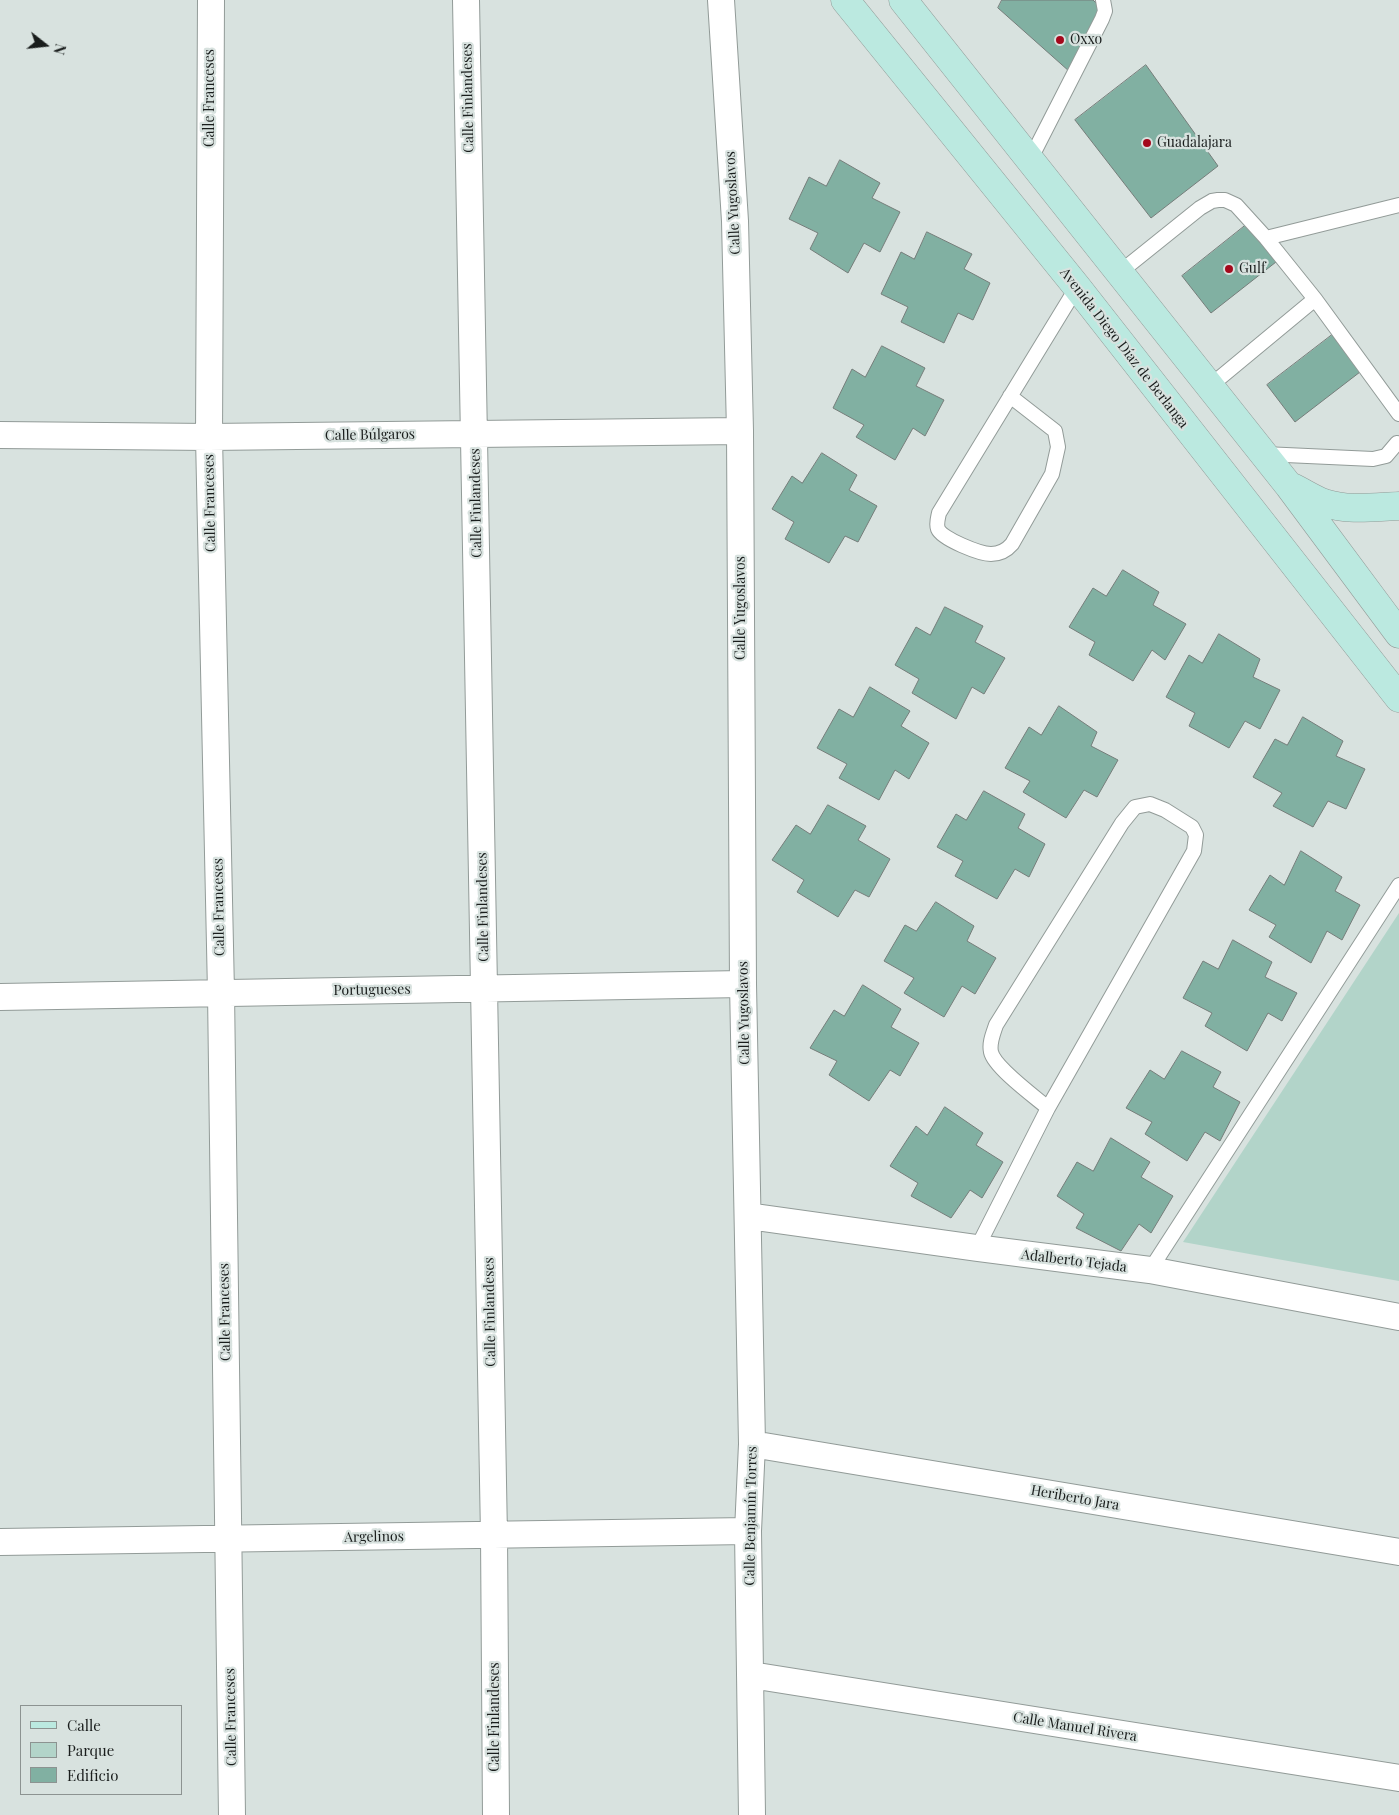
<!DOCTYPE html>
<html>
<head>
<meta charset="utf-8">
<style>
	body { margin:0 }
	#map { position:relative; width:1399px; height:1815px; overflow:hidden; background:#d8e2df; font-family:"Playfair Display",serif }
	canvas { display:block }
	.legend { position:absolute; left:20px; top:1705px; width:162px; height:90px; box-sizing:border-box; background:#d8e2df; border:1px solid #8c9391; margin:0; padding:6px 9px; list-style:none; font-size:15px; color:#191d1c }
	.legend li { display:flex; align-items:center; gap:10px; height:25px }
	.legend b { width:25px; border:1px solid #8c9391 }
	.north { position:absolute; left:20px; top:20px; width:50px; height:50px; -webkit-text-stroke:4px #d8e2df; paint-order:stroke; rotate:106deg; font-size:14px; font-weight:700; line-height:20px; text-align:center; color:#191d1c }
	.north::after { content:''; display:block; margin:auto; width:18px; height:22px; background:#191d1c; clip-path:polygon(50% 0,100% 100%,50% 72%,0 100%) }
</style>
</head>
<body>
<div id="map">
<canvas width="1399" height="1815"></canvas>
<ul class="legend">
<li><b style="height:6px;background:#bbe9e0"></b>Calle</li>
<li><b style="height:14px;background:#b2d4c9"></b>Parque</li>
<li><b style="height:14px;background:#81b0a2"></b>Edificio</li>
</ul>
<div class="north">N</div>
</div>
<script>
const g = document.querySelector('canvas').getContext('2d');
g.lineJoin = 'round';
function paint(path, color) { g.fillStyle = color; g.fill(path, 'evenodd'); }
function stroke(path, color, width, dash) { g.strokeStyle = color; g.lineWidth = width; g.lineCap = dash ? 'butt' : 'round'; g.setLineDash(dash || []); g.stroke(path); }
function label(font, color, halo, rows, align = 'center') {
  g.font = font + ' "Playfair Display",serif'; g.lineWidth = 4.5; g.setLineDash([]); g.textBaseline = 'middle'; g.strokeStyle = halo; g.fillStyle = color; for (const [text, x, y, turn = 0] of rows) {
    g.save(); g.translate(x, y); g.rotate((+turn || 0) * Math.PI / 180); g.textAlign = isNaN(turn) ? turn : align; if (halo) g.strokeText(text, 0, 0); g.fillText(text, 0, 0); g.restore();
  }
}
const green = new Path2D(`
	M1399,913V1281L1183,1242Z`);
const building = new Path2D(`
	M1002,0H1093L1101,8L1070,72L998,8Z
	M1146,65L1218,166L1151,218L1075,120Z
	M840,160L880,183L872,198L900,212L880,252L864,243L848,273L810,249L818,233L789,219L809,177L826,186Z
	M1246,225L1276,262L1211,313L1182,276Z
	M927,232L972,254L964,269L990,283L973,320L958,313L944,343L901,322L908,307L881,294L901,252L914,259Z
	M1332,335L1360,372L1295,422L1267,385Z
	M882,346L925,368L916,386L944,400L925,436L913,428L895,460L856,437L864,425L833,408L852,369L865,377Z
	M822,453L857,475L849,490L877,506L858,542L845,536L829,563L785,539L794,522L772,509L792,476L802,483Z
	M1123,570L1159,592L1153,605L1186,624L1165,660L1152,650L1133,681L1089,655L1095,642L1069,627L1093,588L1106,596Z
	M945,607L983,626L975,642L1005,658L984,694L972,687L956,719L912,693L919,679L895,665L916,627L930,635Z
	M1219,634L1260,659L1253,677L1280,690L1260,729L1245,721L1229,748L1189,726L1195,713L1166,697L1189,655L1202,663Z
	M870,687L910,711L901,726L929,743L909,779L895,770L879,800L839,778L847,764L817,748L839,709L853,717Z
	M1059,706L1097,732L1091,746L1118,760L1097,797L1084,790L1066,818L1023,792L1030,781L1005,768L1029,727L1041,735Z
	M1303,717L1343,741L1336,756L1365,769L1346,809L1328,801L1313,827L1273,806L1282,793L1253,777L1275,739L1287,745Z
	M984,791L1025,814L1018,828L1045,844L1029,877L1015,869L997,899L955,876L963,861L937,847L956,814L966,820Z
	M828,805L866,826L858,840L890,859L869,897L855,890L838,917L797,892L804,880L772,860L796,825L810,834Z
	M1301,851L1342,877L1335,891L1360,905L1342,940L1327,931L1311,963L1269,937L1276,925L1249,910L1270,875L1284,885Z
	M936,902L974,926L967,941L996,958L975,994L962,986L944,1017L904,993L914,978L884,961L905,925L916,931Z
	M1233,940L1272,962L1265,977L1297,993L1282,1021L1268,1013L1247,1051L1205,1026L1212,1013L1183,998L1203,961L1218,969Z
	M863,985L901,1009L891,1027L919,1043L900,1076L890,1070L869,1101L829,1075L837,1061L810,1048L834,1010L844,1016Z
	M1182,1051L1221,1072L1213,1087L1240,1102L1220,1141L1205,1132L1187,1161L1145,1134L1152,1122L1126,1108L1150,1070L1164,1079Z
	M945,1107L983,1133L976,1145L1003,1162L982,1198L970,1190L951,1218L911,1196L918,1183L890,1166L916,1126L927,1135Z
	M1111,1138L1150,1162L1141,1177L1173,1196L1151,1233L1139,1224L1121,1251L1076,1228L1084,1214L1057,1196L1077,1162L1093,1171Z`);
const lane = new Path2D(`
	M1030,160L1102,19L1105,11L1103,0
	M1266,238L1399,205
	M1119,273L1200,208L1212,201L1218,200H1225L1236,205L1266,238L1315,299L1399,414
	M1210,386L1315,299
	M1010,396L1055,431L1058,447L1052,474L1012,544C1006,551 1000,554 991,554C980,554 942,539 938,529C936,524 938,518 939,513L1077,287
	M1264,454L1373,459L1386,456L1397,443
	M977,1248L1048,1108L1194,851L1196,835L1192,827L1165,810L1150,804L1135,807L1122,823L996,1025C993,1034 989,1043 991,1052C994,1067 1035,1097 1048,1108
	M1150,1270L1399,885`);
const street = new Path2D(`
	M211,0L209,437L221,992L232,1815
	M466,0L494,1535L496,1815
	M721,0L735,221L740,431L743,984L752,1444L748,1531L752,1815
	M0,435L209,437L740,431
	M0,997L743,984
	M748,1216L977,1248L1150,1270L1399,1317
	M752,1444L1399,1552
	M0,1542L748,1531
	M751,1675L1399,1778`);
const secondary = new Path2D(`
	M845,0L1077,287L1399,698
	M903,0L1289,486L1399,634
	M1292,487C1303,492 1313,499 1324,503C1348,511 1375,507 1399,506`);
const markers = [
	[1060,40,5,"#a4091c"],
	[1147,143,5,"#a4091c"],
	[1229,269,5,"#a4091c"]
];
const poiNames = [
	["Oxxo",1070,40],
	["Guadalajara",1157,143],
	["Gulf",1239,269]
];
const streetNames = [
	["Calle Franceses",210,98,-90],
	["Calle Finlandeses",468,98,-91],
	["Calle Yugoslavos",733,203,-93],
	["Avenida Diego Díaz de Berlanga",1124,348,52],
	["Calle Búlgaros",370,435,-1],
	["Calle Franceses",210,503,-91],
	["Calle Finlandeses",476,503,-91],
	["Calle Yugoslavos",741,608,-90],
	["Calle Franceses",219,907,-91],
	["Calle Finlandeses",483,907,-91],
	["Portugueses",372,990,-1],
	["Calle Yugoslavos",744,1013,-91],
	["Adalberto Tejada",1074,1261,7],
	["Calle Franceses",225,1312,-91],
	["Calle Finlandeses",490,1312,-91],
	["Heriberto Jara",1075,1498,10],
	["Calle Benjamín Torres",751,1516,-89],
	["Argelinos",374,1537,-1],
	["Calle Franceses",231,1717,-91],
	["Calle Finlandeses",495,1717,-90],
	["Calle Manuel Rivera",1075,1727,9]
];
paint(green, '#b2d4c9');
paint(building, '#81b0a2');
stroke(building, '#757d7a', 1);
stroke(lane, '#929b98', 16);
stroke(street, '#929b98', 28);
stroke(secondary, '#929b98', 29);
stroke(lane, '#fff', 14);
stroke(street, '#fff', 26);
stroke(secondary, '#bbe9e0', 28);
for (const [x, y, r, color] of markers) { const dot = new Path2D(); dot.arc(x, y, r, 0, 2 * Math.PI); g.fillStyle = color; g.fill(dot); stroke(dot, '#d8e2df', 2); }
label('14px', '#191d1c', '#d8e2df', poiNames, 'left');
label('14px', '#191d1c', '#d8e2df', streetNames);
</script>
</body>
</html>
